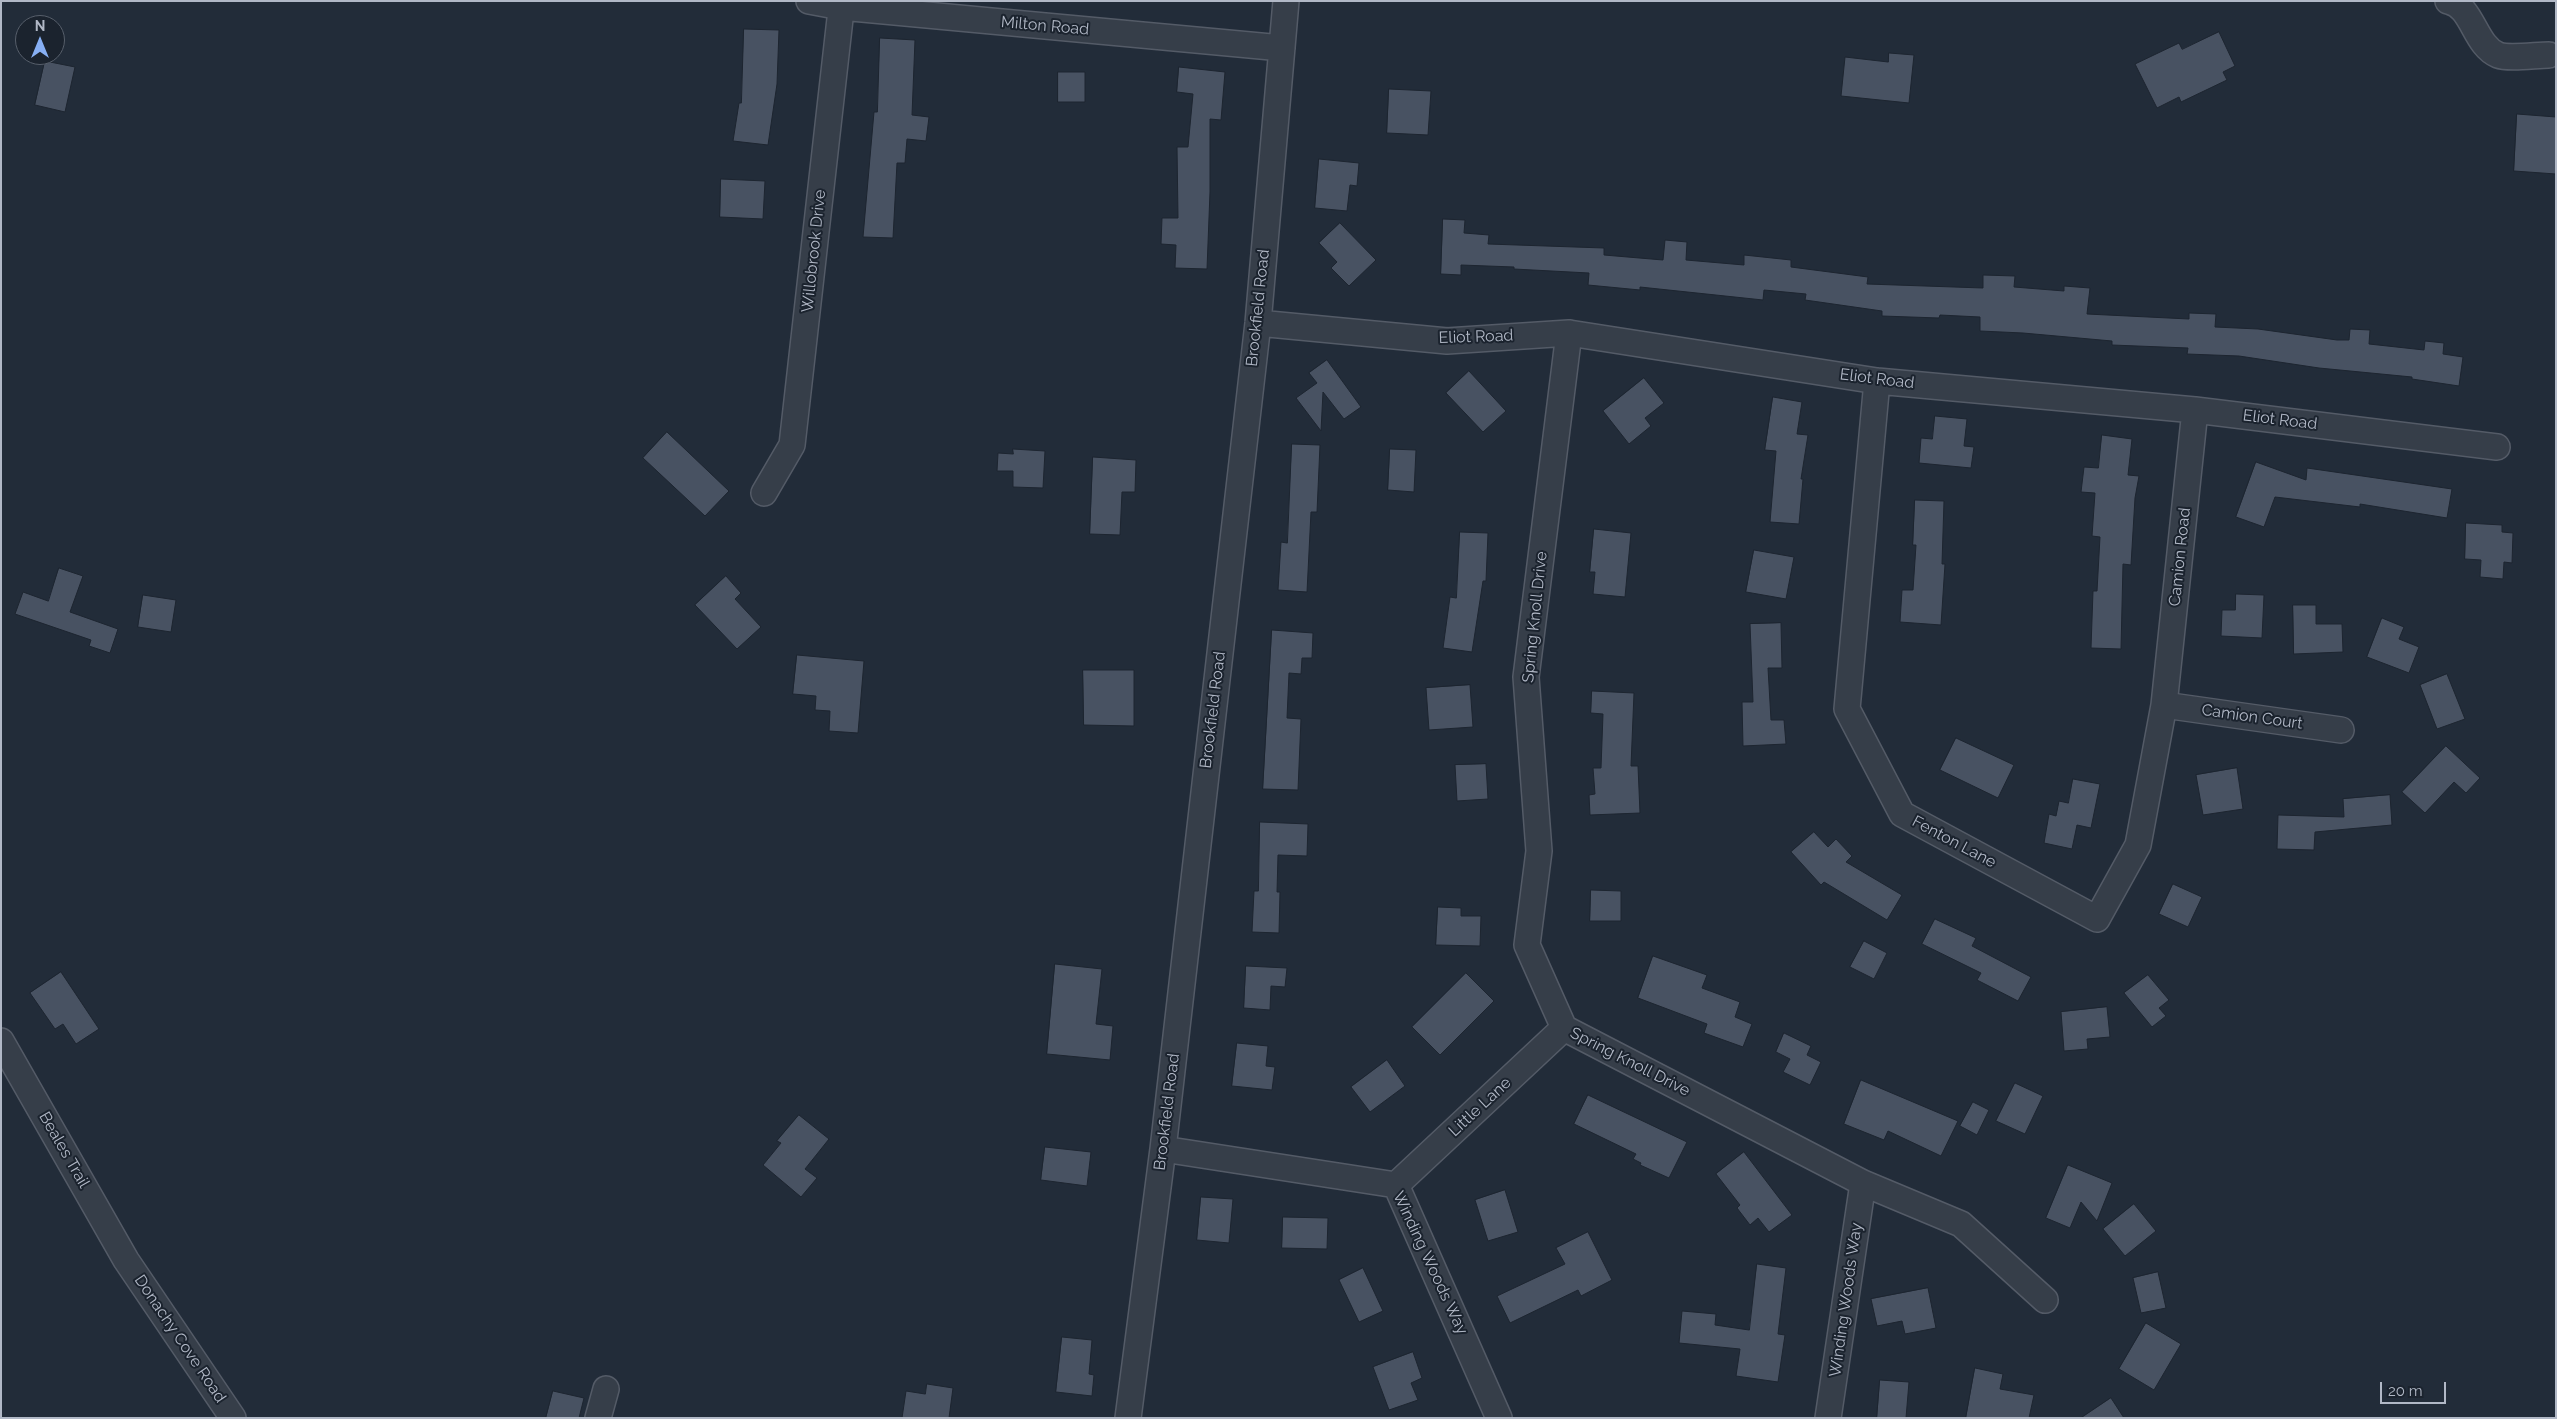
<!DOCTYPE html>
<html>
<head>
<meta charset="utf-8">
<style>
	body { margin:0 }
	#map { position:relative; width:2557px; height:1419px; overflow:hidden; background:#222c39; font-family:Raleway,sans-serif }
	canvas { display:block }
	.frame { position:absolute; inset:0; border:2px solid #b1b8c6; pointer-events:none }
	.north { position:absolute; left:15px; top:15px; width:50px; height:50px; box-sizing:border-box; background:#1b232e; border:1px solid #575f6b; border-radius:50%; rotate:0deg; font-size:14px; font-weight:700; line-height:20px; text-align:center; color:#b1b8c6 }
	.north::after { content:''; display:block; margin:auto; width:18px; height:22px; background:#87aff4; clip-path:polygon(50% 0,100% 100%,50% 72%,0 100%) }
	.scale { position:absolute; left:2380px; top:1382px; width:66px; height:22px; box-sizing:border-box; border:2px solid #b1b8c6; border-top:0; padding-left:6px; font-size:15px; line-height:18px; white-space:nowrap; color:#b1b8c6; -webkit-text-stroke:4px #1b232e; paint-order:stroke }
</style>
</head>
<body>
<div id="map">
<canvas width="2557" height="1419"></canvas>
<div class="frame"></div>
<div class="north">N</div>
<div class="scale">20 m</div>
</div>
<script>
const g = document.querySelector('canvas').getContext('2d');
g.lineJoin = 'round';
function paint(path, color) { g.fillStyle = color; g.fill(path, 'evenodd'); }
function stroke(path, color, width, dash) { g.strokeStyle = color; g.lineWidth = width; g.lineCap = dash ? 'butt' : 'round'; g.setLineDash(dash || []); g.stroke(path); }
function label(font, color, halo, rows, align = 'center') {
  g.font = font + ' Raleway,sans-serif'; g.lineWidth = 4; g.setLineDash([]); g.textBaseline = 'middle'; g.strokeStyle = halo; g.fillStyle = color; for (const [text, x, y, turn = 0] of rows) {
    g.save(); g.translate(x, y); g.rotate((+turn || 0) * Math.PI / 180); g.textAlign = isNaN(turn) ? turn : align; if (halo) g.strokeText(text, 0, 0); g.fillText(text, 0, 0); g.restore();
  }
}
const building = new Path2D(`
	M744,29L779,30L777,84L768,145L733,141L739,103H741Z
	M2219,32L2235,66L2223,72L2227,80L2181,102L2179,97L2157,108L2135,64L2179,43L2182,49Z
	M880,38L915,40L912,115L929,117L926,141L907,139L905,163H897L893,238L863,237L874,112H877Z
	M1889,53L1914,55L1909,103L1841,96L1845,57L1888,62Z
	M45,61L75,67L65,112L35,105Z
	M1179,67L1225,72L1221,120L1210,119V192L1207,269L1175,268L1176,245L1161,244L1162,218H1178L1177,147H1188L1193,94L1177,92Z
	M1058,72H1085V102H1058Z
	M1389,89L1431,91L1428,135L1387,133Z
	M2517,114L2556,117V174L2514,171Z
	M1319,159L1359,163L1357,186L1350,185L1347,211L1315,208Z
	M721,179L765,181L763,219L720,217Z
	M1443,219L1465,220L1464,233L1489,235L1488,244L1604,248V255L1663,260L1665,240L1687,242L1686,260L1744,265V255L1791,260V267L1868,277L1867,284L1983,288V275L2015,276L2014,287L2064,291V286L2090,288L2087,314L2189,319V313L2216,314L2215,327L2258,329L2337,340H2349L2350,329L2370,330L2369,344L2424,350L2425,341L2444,343L2443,354L2463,357L2459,386L2412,379V377L2319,368L2239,356L2187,354L2188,348L2112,345V341L2023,333L1980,331V317L1940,315L1939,318L1882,316V311L1805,300L1806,294L1764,290L1763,300L1640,287V290L1588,285L1589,273L1514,269V267L1461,265V275L1441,274Z
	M1340,223L1376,260L1349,286L1331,268L1337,262L1319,243Z
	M1327,360L1361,407L1344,419L1323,392L1321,431L1296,398L1317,383L1309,373Z
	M1469,371L1506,411L1483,432L1446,393Z
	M1644,378L1664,403L1645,418L1651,426L1629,444L1603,411Z
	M1773,397L1802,402L1797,434L1808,435L1801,479H1803L1799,524L1770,522L1776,451L1765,450Z
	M1935,416L1967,419L1964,446L1974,447L1971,468L1919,463L1921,438L1932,439Z
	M667,432L729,491L705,516L643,458Z
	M2102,435L2132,439L2128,475L2139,476L2135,498L2131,565L2123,564L2121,649L2091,648L2093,591H2097L2100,537L2092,536L2095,493L2081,492L2084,467L2098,468Z
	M1292,444L1320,445L1317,512H1311L1307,592L1278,590L1281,542L1287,543Z
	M1013,449L1045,451L1043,488L1013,487V471H997L998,453L1013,454Z
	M1390,449L1416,450L1414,492L1388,490Z
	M1093,457L1136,460L1135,492H1122L1120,535L1090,534Z
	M2256,462L2306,480L2307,468L2452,489L2447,518L2360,504V507L2275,497L2264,527L2236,517Z
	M1915,500L1944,501L1942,564H1945L1941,625L1900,622L1902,590H1913L1916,545H1913Z
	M2466,523L2502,525V532L2513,533L2512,563L2504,562L2503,579L2480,577L2481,560L2465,559Z
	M1594,529L1631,533L1625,597L1593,594L1595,572H1590Z
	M1460,532L1488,533L1486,581H1483L1472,652L1443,648L1450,597L1456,598Z
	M1754,550L1794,557L1786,599L1746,592Z
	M59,568L83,576L70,612L118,629L110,653L89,646L91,640L15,614L23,592L48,601Z
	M726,576L741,593L735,599L761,627L737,649L695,605Z
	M2236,594L2264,595L2262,638L2221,636L2222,610H2235Z
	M143,595L176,600L171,632L138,627Z
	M2293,605H2316V624H2342L2343,652L2294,654Z
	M2382,618L2404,627L2399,639L2419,647L2409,673L2367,657Z
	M1781,623L1782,668H1768L1771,720H1784L1786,744L1743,746L1742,702H1753L1750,624Z
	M1272,630L1313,633L1312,658H1302L1301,674L1289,673L1287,718L1301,719L1298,790L1263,789Z
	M797,655L864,661L858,733L829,731L830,711L815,710L816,696L793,694Z
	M1083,670H1134V726L1084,725Z
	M2447,674L2465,719L2437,729L2420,685Z
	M1470,685L1473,727L1429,730L1426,688Z
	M1592,691L1634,693L1631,766H1638L1640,813L1590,815L1589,795L1595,794L1593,768H1601L1603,714L1591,713Z
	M1956,738L2014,765L1998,798L1940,770Z
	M2446,746L2480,778L2466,793L2454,782L2425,813L2402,792Z
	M1486,764L1488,799L1457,801L1455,765Z
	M2237,768L2243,809L2203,815L2196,775Z
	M2073,779L2100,784L2091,828L2077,825L2072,849L2044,843L2049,814L2056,816L2059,801L2068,803Z
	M2390,795L2392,825L2315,832L2314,850L2277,849L2278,815L2344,817L2343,799Z
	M1260,822L1308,824L1307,856L1278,855L1277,892H1280L1279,933L1252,932L1254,891H1258Z
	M1814,832L1828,847L1836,839L1852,856L1846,862L1902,895L1887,920L1824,882L1821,885L1791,852Z
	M2173,884L2202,897L2188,927L2159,914Z
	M1591,890L1621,891V921H1590Z
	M1438,907L1461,908V916H1481L1480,946L1436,945Z
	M1935,919L1976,938L1972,946L2031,977L2018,1001L1977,980L1981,973L1922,944Z
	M1864,941L1887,953L1874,979L1850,967Z
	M1653,956L1707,975L1702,988L1740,1002L1735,1017L1752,1024L1743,1047L1704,1033L1707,1024L1638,998Z
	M1055,964L1102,969L1096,1024L1113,1026L1110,1060L1047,1054Z
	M1246,966L1287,968L1285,987L1271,986L1270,1010L1244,1008Z
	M61,972L99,1029L76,1044L63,1024L55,1029L30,993Z
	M1466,973L1494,1001L1440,1055L1412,1027Z
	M2148,975L2169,1000L2159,1008L2166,1016L2152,1027L2124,993Z
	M2107,1007L2110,1037L2087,1039L2088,1049L2064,1051L2061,1012Z
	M1784,1033L1811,1046L1807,1055L1821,1062L1810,1085L1783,1072L1790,1059L1776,1052Z
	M1237,1043L1268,1046L1266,1066L1275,1067L1272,1090L1232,1086Z
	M1387,1060L1405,1086L1370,1112L1351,1087Z
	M1861,1080L1958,1121L1941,1156L1888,1131L1884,1140L1844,1124Z
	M2015,1083L2043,1096L2025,1134L1996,1121Z
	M1588,1095L1687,1142L1669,1178L1640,1165L1641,1163L1633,1159L1636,1154L1574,1124Z
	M1973,1102L1989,1110L1977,1135L1960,1126Z
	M799,1115L829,1139L805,1169L817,1178L801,1197L763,1165L781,1143L777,1141Z
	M1045,1147L1091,1152L1087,1186L1041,1180Z
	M1744,1152L1792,1215L1769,1232L1758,1218L1750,1225L1737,1208L1740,1205L1716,1174Z
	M2068,1165L2112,1183L2097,1221L2081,1202L2070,1228L2046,1218Z
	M1505,1190L1518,1232L1488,1241L1475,1200Z
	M1201,1197L1233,1199L1229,1243L1197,1240Z
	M2134,1204L2156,1231L2125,1256L2103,1229Z
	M1283,1217L1328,1218L1327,1249L1282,1248Z
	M1588,1232L1612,1280L1581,1296L1578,1290L1510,1323L1497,1296L1565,1264L1556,1248Z
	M1757,1264L1786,1268L1778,1334L1785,1335L1778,1382L1736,1376L1740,1349L1679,1343L1682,1311L1716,1314L1715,1325L1749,1330Z
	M1363,1268L1383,1311L1359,1322L1339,1280Z
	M2158,1272L2166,1308L2141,1313L2133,1278Z
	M1928,1288L1936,1328L1905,1334L1902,1321L1877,1326L1871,1299Z
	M2146,1323L2181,1344L2154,1390L2119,1369Z
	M1062,1337L1092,1340L1089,1374L1094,1375L1092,1396L1056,1392Z
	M1413,1352L1422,1378L1411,1383L1418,1400L1389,1410L1373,1367Z
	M1975,1368L2003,1374L2000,1389L2034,1395L2029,1418H1966Z
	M1880,1380L1909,1382L1906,1418H1877Z
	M927,1384L953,1388L949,1418H902L906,1391L925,1394Z
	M553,1391L584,1398L579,1418H546Z
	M2111,1398L2124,1418H2081Z`);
const minor = new Path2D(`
	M809,1L841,7L1282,48
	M2448,1C2473,6 2474,45 2498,55C2509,59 2536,55 2549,55
	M1258,323L1447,341L1569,333L1877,381L2195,410L2497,447
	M1569,333L1526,677L1539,851L1527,945L1564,1028L1863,1183L1961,1224L2045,1300
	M1877,381L1847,709L1902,814L2097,919L2138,845L2164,705L2195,410
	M764,493L792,445L842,1
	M2164,705L2341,730
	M1,1041L126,1260L233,1418
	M1163,1149L1396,1185L1499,1418
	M1396,1185L1564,1028
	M598,1418L606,1389
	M1128,1418L1163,1149L1258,323L1286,1
	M1828,1418L1863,1183`);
const streetNames = [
	["Milton Road",1045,26,5],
	["Willobrook Drive",814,251,-84],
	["Brookfield Road",1258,308,-84],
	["Eliot Road",1476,337,-2],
	["Eliot Road",1877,379,7],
	["Eliot Road",2280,420,7],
	["Camion Road",2180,557,-84],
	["Spring Knoll Drive",1535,617,-84],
	["Brookfield Road",1213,710,-83],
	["Camion Court",2252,717,8],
	["Fenton Lane",1954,842,28],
	["Spring Knoll Drive",1630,1062,27],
	["Little Lane",1480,1107,-43],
	["Brookfield Road",1167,1112,-83],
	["Beales Trail",64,1150,60],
	["Winding Woods Way",1430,1263,65],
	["Winding Woods Way",1846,1300,-82],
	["Donachy Cove Road",180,1339,56]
];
paint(building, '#485262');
stroke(building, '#1d2530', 1);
stroke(minor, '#545b67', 28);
stroke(minor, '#363e49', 25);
label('16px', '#b1b8c6', '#1b232e', streetNames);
</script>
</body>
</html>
